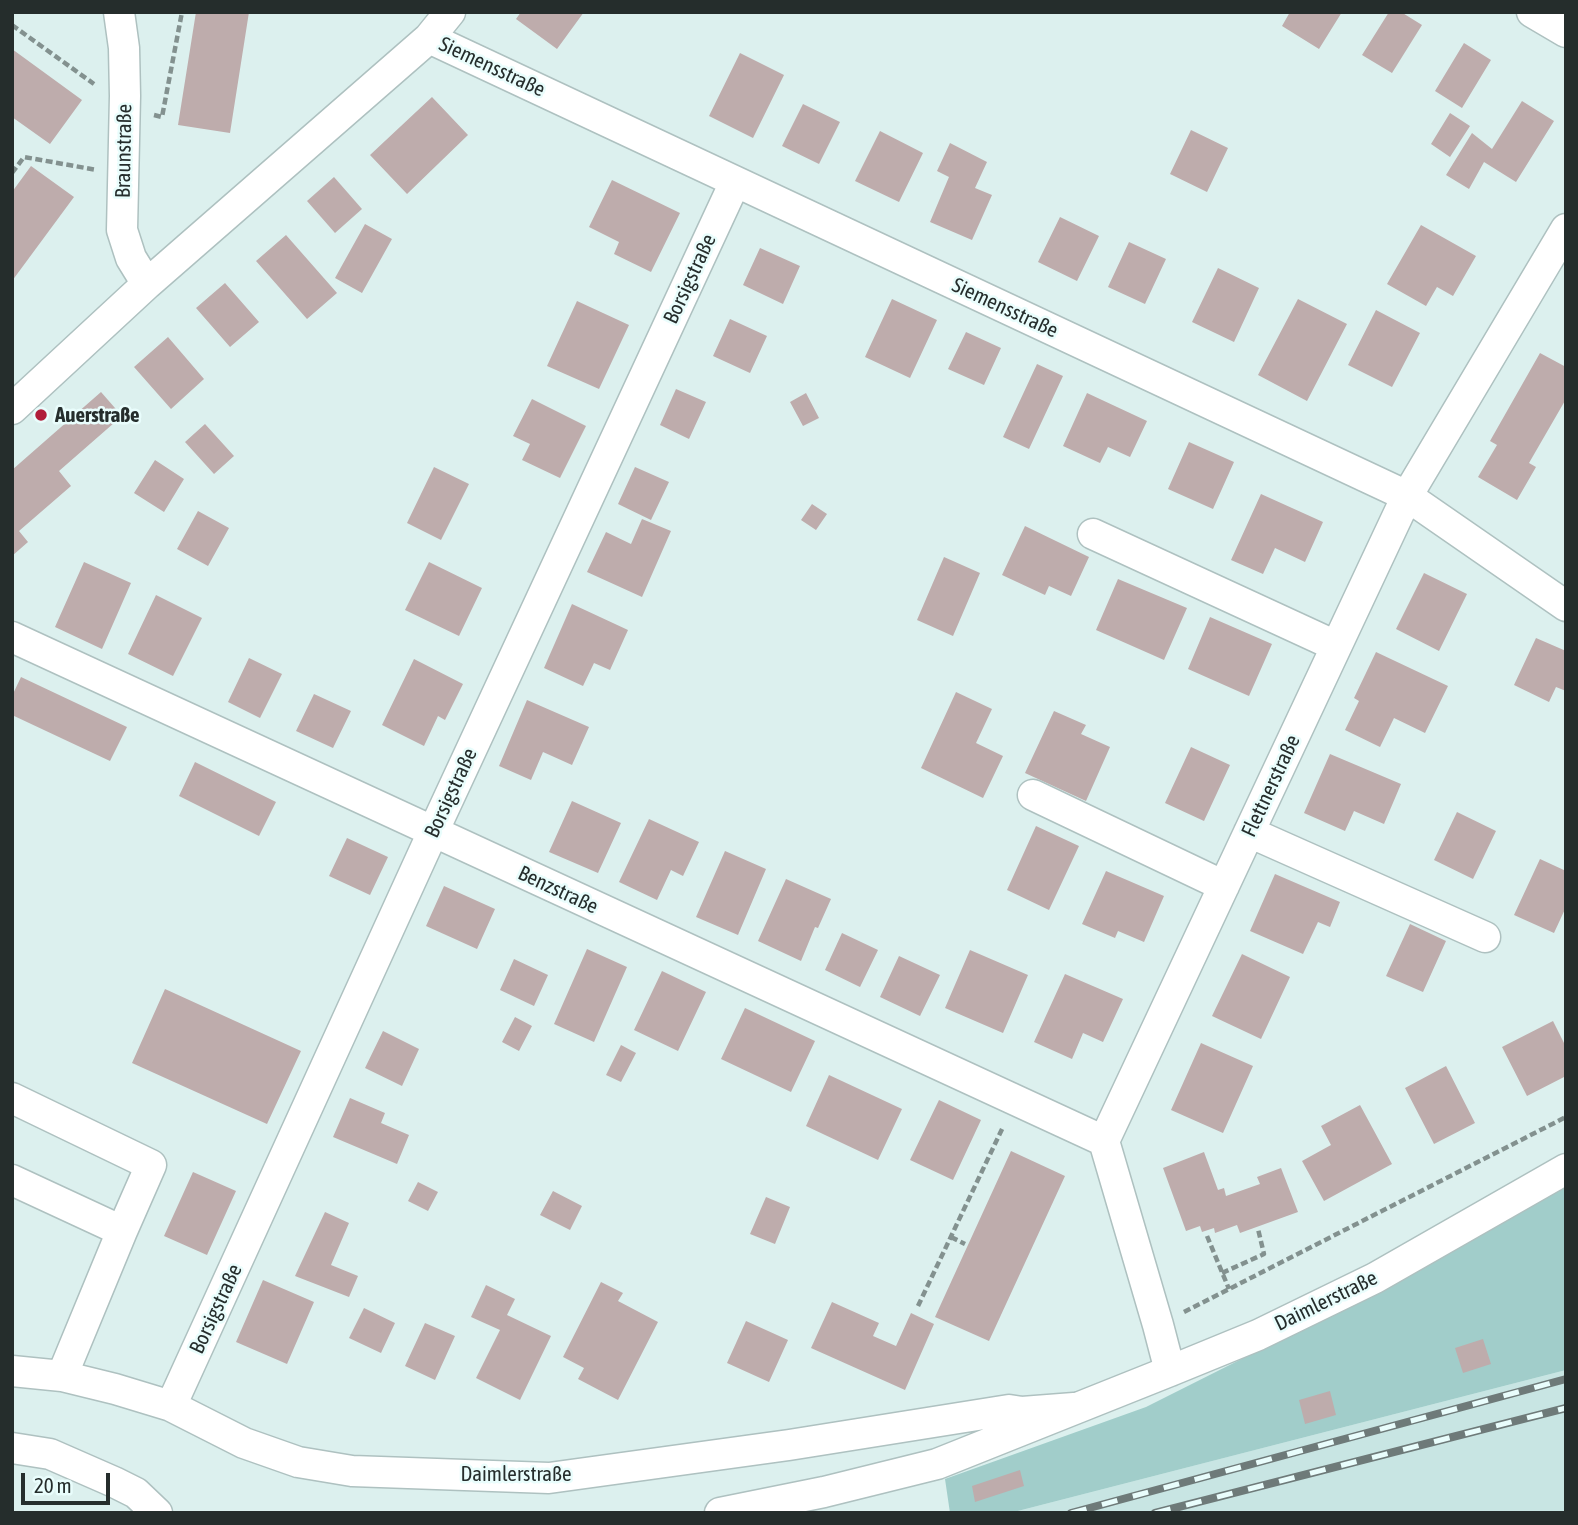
<!DOCTYPE html>
<html>
<head>
<meta charset="utf-8">
<style>
	body { margin:0 }
	#map { position:relative; width:1578px; height:1525px; overflow:hidden; background:#dcf0ee; font-family:"Asap Condensed",sans-serif }
	canvas { display:block }
	.frame { position:absolute; inset:0; border:14px solid #252d2c; pointer-events:none }
	.scale { position:absolute; left:21px; top:1473px; width:89px; height:32px; box-sizing:border-box; border:4px solid #252d2c; border-top:0; padding-left:9px; font-size:21px; line-height:24px; white-space:nowrap; color:#252d2c; -webkit-text-stroke:5px #e9fdfc; paint-order:stroke }
</style>
</head>
<body>
<div id="map">
<canvas width="1578" height="1525"></canvas>
<div class="frame"></div>
<div class="scale">20 m</div>
</div>
<script>
const g = document.querySelector('canvas').getContext('2d');
g.lineJoin = 'round';
function paint(path, color) { g.fillStyle = color; g.fill(path, 'evenodd'); }
function stroke(path, color, width, dash) { g.strokeStyle = color; g.lineWidth = width; g.lineCap = dash ? 'butt' : 'round'; g.setLineDash(dash || []); g.stroke(path); }
function label(font, color, halo, rows, align = 'center') {
  g.font = font + ' "Asap Condensed",sans-serif'; g.lineWidth = 5; g.setLineDash([]); g.textBaseline = 'middle'; g.strokeStyle = halo; g.fillStyle = color; for (const [text, x, y, turn = 0] of rows) {
    g.save(); g.translate(x, y); g.rotate((+turn || 0) * Math.PI / 180); g.textAlign = isNaN(turn) ? turn : align; if (halo) g.strokeText(text, 0, 0); g.fillText(text, 0, 0); g.restore();
  }
}
const built = new Path2D(`
	M1566,1370V1513H1010Z`);
const green = new Path2D(`
	M1566,1184V1370L1010,1513H950L945,1479L1146,1407L1369,1295Z`);
const building = new Path2D(`
	M196,12H249L230,133L178,125Z
	M521,12H584L557,49L516,19Z
	M1290,12H1342L1319,49L1282,26Z
	M1389,12H1401L1422,25L1392,73L1362,55Z
	M1464,43L1491,60L1462,108L1435,91Z
	M12,49L82,100L50,144L12,117Z
	M740,53L784,75L753,138L709,116Z
	M432,97L468,135L407,194L370,155Z
	M1522,101L1554,121L1516,182L1484,162L1469,189L1446,175L1472,133L1492,149Z
	M803,104L840,122L819,164L782,146Z
	M1450,113L1470,126L1450,157L1431,144Z
	M1191,130L1228,148L1207,192L1170,174Z
	M880,131L923,153L899,202L855,181Z
	M950,143L987,162L975,188L992,195L972,240L930,222L949,177L937,171Z
	M31,166L74,197L12,281V192Z
	M334,177L362,209L335,233L307,201Z
	M612,180L680,213L651,272L614,254L619,242L589,227Z
	M1060,217L1099,236L1077,281L1038,262Z
	M365,224L392,239L362,293L335,278Z
	M1421,225L1476,256L1453,296L1437,287L1426,306L1387,284Z
	M286,235L337,293L307,319L256,261Z
	M1129,242L1166,259L1145,304L1108,287Z
	M760,248L800,266L783,304L743,285Z
	M1218,268L1259,288L1234,342L1192,322Z
	M225,283L259,322L230,347L196,308Z
	M892,299L937,320L910,378L865,357Z
	M1298,299L1347,324L1307,401L1258,375Z
	M577,301L629,325L599,389L547,366Z
	M1376,310L1420,333L1392,387L1348,365Z
	M730,319L767,336L750,373L713,356Z
	M966,332L1001,348L984,385L948,369Z
	M168,337L204,379L171,409L134,367Z
	M1540,353L1566,367V399L1529,463L1536,467L1517,500L1478,477L1497,445L1490,441Z
	M1037,364L1063,376L1029,449L1003,437Z
	M676,389L706,402L689,439L660,425Z
	M101,392L122,416L59,471L71,486L19,531L28,542L12,556V470Z
	M806,393L819,418L803,426L790,402Z
	M1087,393L1147,421L1130,457L1108,447L1100,463L1063,446Z
	M532,399L586,426L560,478L522,460L530,444L513,436Z
	M205,424L234,456L214,474L185,442Z
	M1189,442L1234,462L1213,509L1168,489Z
	M155,460L184,479L164,512L134,493Z
	M434,467L469,484L441,540L407,523Z
	M635,467L669,482L651,520L618,504Z
	M1261,494L1323,522L1305,562L1275,548L1263,574L1231,560Z
	M812,504L827,514L816,530L801,520Z
	M198,511L229,528L208,566L177,549Z
	M642,519L671,531L642,597L587,572L606,532L631,544Z
	M1025,526L1089,557L1071,596L1049,586L1045,595L1002,575Z
	M944,557L980,573L953,636L917,620Z
	M84,562L131,583L102,649L55,627Z
	M429,562L482,588L459,636L405,610Z
	M1424,573L1467,594L1439,651L1396,629Z
	M1118,579L1187,608L1164,660L1096,630Z
	M156,595L202,618L173,676L128,654Z
	M572,604L628,630L610,670L594,663L583,686L544,668Z
	M1210,617L1272,644L1249,696L1188,669Z
	M1536,638L1566,651V691L1556,687L1549,702L1514,685Z
	M1376,652L1448,686L1425,733L1394,718L1380,747L1345,730L1359,701L1354,698Z
	M249,658L282,674L260,718L228,702Z
	M414,659L463,684L445,720L438,716L424,746L382,725Z
	M21,677L127,727L110,761L12,715V696Z
	M956,692L992,709L976,743L1003,756L983,798L921,768Z
	M314,694L351,711L333,748L296,731Z
	M527,700L589,727L572,765L543,752L531,780L499,766Z
	M1054,711L1086,725L1081,734L1110,747L1086,801L1025,773Z
	M1191,747L1230,765L1204,821L1165,803Z
	M1330,754L1401,784L1384,824L1354,811L1345,831L1304,813Z
	M195,762L276,802L259,836L179,796Z
	M572,801L621,823L598,873L549,852Z
	M1457,812L1496,831L1473,879L1434,860Z
	M649,819L699,842L683,876L671,870L657,900L619,882Z
	M1036,826L1079,846L1049,910L1007,890Z
	M347,838L388,857L370,895L329,876Z
	M725,851L766,869L738,935L696,917Z
	M1540,859L1566,871V907L1554,933L1514,915Z
	M1106,871L1164,896L1144,942L1118,931L1115,938L1082,924Z
	M1275,874L1340,902L1330,927L1318,922L1303,954L1250,931Z
	M786,879L831,899L818,928L815,927L801,961L758,941Z
	M444,886L495,909L477,949L426,926Z
	M1410,924L1446,941L1423,992L1386,976Z
	M842,933L878,950L860,987L825,970Z
	M587,949L627,967L594,1042L554,1024Z
	M970,950L1028,975L1003,1033L945,1008Z
	M1242,954L1290,977L1261,1039L1212,1016Z
	M899,956L940,975L920,1016L880,997Z
	M514,959L548,975L534,1006L500,990Z
	M662,971L706,992L678,1051L634,1030Z
	M1065,974L1123,999L1103,1042L1083,1033L1072,1059L1034,1042Z
	M165,989L301,1051L267,1124L132,1063Z
	M745,1008L815,1041L791,1092L721,1059Z
	M515,1017L532,1026L519,1051L502,1042Z
	M1553,1021L1566,1047V1076L1527,1096L1502,1047Z
	M383,1031L419,1049L402,1086L365,1068Z
	M1201,1043L1253,1066L1223,1133L1171,1110Z
	M621,1045L636,1053L621,1082L606,1075Z
	M1446,1066L1475,1123L1434,1144L1405,1088Z
	M829,1075L902,1109L878,1160L806,1126Z
	M350,1098L385,1113L381,1123L409,1135L397,1164L333,1137Z
	M939,1100L981,1120L953,1180L910,1160Z
	M1360,1105L1392,1164L1324,1201L1302,1161L1331,1145L1321,1126Z
	M1011,1151L1065,1176L989,1341L935,1317Z
	M1204,1152L1218,1190L1224,1188L1226,1196L1260,1184L1257,1177L1281,1168L1298,1212L1240,1233L1237,1225L1215,1233L1214,1228L1202,1232L1200,1226L1186,1231L1163,1168Z
	M193,1172L236,1191L207,1255L164,1236Z
	M418,1182L438,1192L428,1211L408,1201Z
	M553,1191L582,1206L570,1230L540,1215Z
	M766,1197L790,1207L775,1244L750,1234Z
	M325,1212L349,1223L331,1265L358,1276L349,1297L295,1276Z
	M263,1280L314,1302L287,1364L236,1342Z
	M601,1282L623,1293L618,1301L658,1322L618,1400L578,1379L584,1368L563,1357Z
	M486,1285L515,1299L507,1315L551,1336L520,1400L476,1378L500,1330L471,1317Z
	M832,1302L879,1323L873,1336L896,1346L911,1313L934,1324L905,1390L811,1348Z
	M364,1308L395,1323L381,1353L349,1338Z
	M746,1321L788,1340L769,1382L727,1363Z
	M425,1323L455,1336L435,1380L405,1366Z
	M1483,1339L1491,1364L1463,1373L1455,1348Z
	M1330,1391L1336,1415L1305,1424L1299,1400Z
	M1020,1470L1024,1486L975,1502L972,1486Z`);
const path = new Path2D(`
	M12,25L94,84
	M154,115L162,117L182,12
	M12,173L24,157L97,170
	M1207,1236L1229,1289
	M951,1237L965,1244
	M1222,1273L1264,1254L1258,1229
	M918,1306L1003,1127
	M1184,1312L1566,1117`);
const minor = new Path2D(`
	M119,12L124,48L125,96L122,230L131,258L147,284
	M1532,12L1566,32
	M429,38L1407,496L1566,606
	M12,409L147,284L429,38L450,12
	M1093,534L1336,646
	M12,637L1104,1141
	M1033,795L1224,886
	M1249,832L1485,937
	M12,1098L151,1165L122,1231L62,1376
	M12,1180L122,1231
	M12,1371L62,1376L115,1389L171,1406L244,1443L298,1462L352,1471L549,1478L789,1445L1009,1410L1022,1412L1074,1408
	M1170,1371L1158,1325L1104,1141L1407,496L1566,229
	M171,1406L433,832L735,182
	M12,1448L50,1454L114,1482L136,1493L157,1513
	M720,1513L824,1492L937,1464L1170,1371L1258,1335L1375,1278L1566,1169`);
const rail = new Path2D(`
	M1071,1513L1566,1379
	M1155,1513L1566,1408`);
const markers = [
	[41,415,7,"#b01d39"]
];
const streetNames = [
	["Siemensstraße",492,67,25],
	["Braunstraße",124,151,-89],
	["Borsigstraße",690,279,-65],
	["Siemensstraße",1005,308,25],
	["Flettnerstraße",1271,786,-65],
	["Borsigstraße",451,793,-65],
	["Benzstraße",558,890,25],
	["Daimlerstraße",1326,1301,-26],
	["Borsigstraße",216,1309,-65],
	["Daimlerstraße",516,1474]
];
const poiNames = [
	["Auerstraße",55,415]
];
paint(built, '#c8e5e3');
paint(green, '#a1cdca');
paint(building, '#beacac');
stroke(minor, '#aec1c0', 33);
stroke(path, '#83918f', 4.5, [7, 3.5]);
stroke(minor, '#fff', 30);
stroke(rail, '#6e7a79', 8);
stroke(rail, '#e9fdfc', 5, [16]);
for (const [x, y, r, color] of markers) { const dot = new Path2D(); dot.arc(x, y, r, 0, 2 * Math.PI); g.fillStyle = color; g.fill(dot); stroke(dot, '#e9fdfc', 2.5); }
label('21px', '#252d2c', '#e9fdfc', streetNames);
label('bold 21px', '#252d2c', '#e9fdfc', poiNames, 'left');
</script>
</body>
</html>
